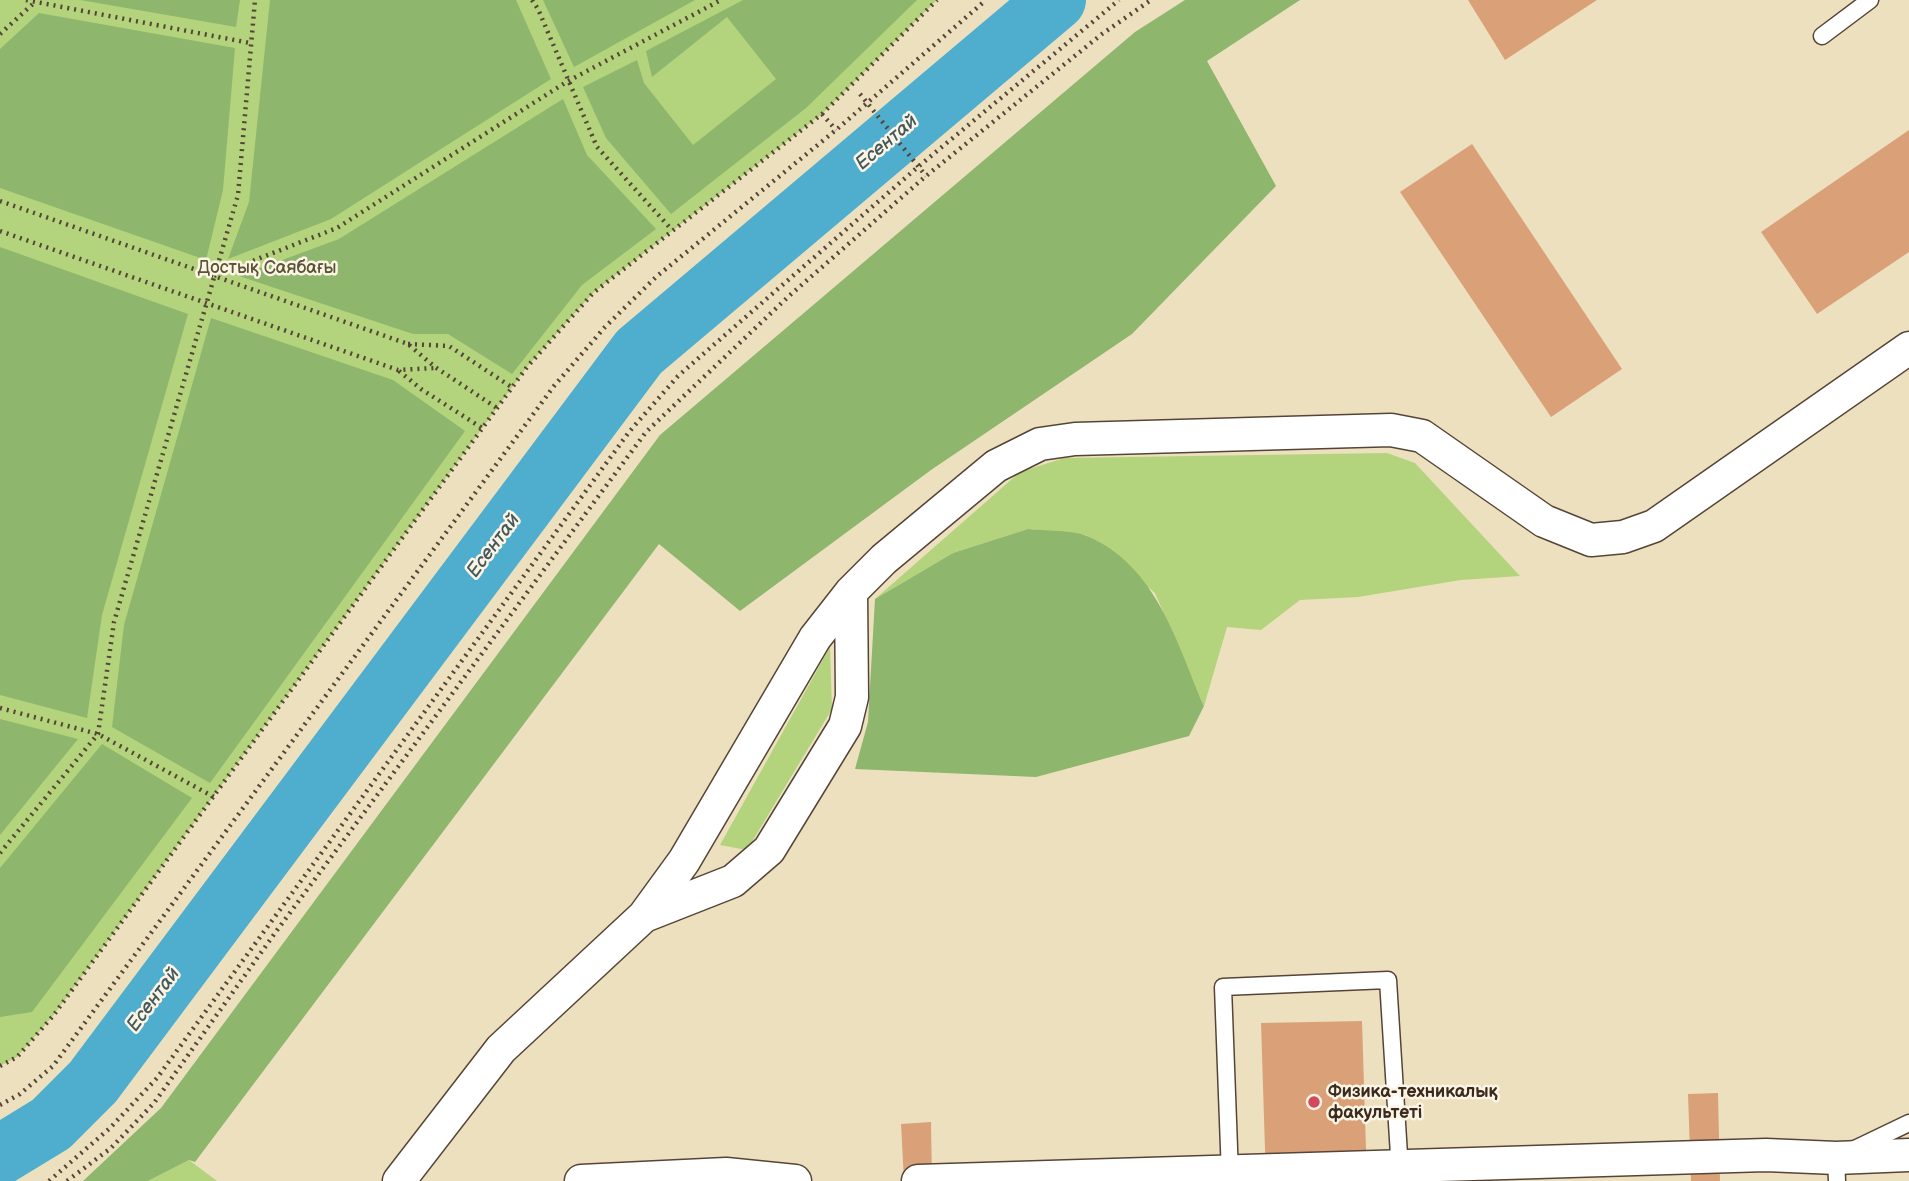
<!DOCTYPE html>
<html>
<head>
<meta charset="utf-8">
<style>
	body { margin:0 }
	canvas { display:block; background:#ece0bf }
</style>
</head>
<body>
<canvas width="1909" height="1181"></canvas>
<script>
const g = document.querySelector('canvas').getContext('2d');
g.lineJoin = 'round';
function paint(path, color) { g.fillStyle = color; g.fill(path, 'evenodd'); }
function stroke(path, color, width, dash) { g.strokeStyle = color; g.lineWidth = width; g.lineCap = dash ? 'butt' : 'round'; g.setLineDash(dash || []); g.stroke(path); }
function label(font, color, halo, rows, align = 'center') {
  g.font = font + ' "Balsamiq Sans",sans-serif'; g.lineWidth = 5; g.setLineDash([]); g.textBaseline = 'middle'; g.strokeStyle = halo; g.fillStyle = color; for (const [text, x, y, turn = 0] of rows) {
    g.save(); g.translate(x, y); g.rotate((+turn || 0) * Math.PI / 180); g.textAlign = isNaN(turn) ? turn : align; if (halo) g.strokeText(text, 0, 0); g.fillText(text, 0, 0); g.restore();
  }
}
const green = new Path2D(`
	M0,0H937L822,114L593,293L527,367L53,1016L17,1057L0,1066Z
	M1387,453L1415,463L1520,576L1461,580L1358,597L1300,600L1261,630L1227,627L1204,706L1155,593L1086,535L1028,529L953,553L875,599L1020,472L1064,458Z
	M830,647L832,709L747,850L720,845Z
	M189,1160L217,1181H148Z`);
const forest = new Path2D(`
	M80,0H240L236,27Z
	M270,0H516L551,79L331,219L228,259L249,202Z
	M543,0H695L574,67Z
	M743,0H917L806,108L671,214L606,138L583,87L637,60L644,83L693,145L776,79L727,17L652,77L646,51Z
	M1185,0H1300L1207,61L1276,186L1132,334L931,470L740,611L659,544L195,1162L189,1160L148,1181H83L161,1108L660,435L1135,32Z
	M39,13L235,48L223,190L206,260L0,188V49Z
	M563,99L587,155L656,229L582,285L512,374L448,334H413L239,276L339,239Z
	M0,247L188,314L102,615L87,718L0,695Z
	M211,318L393,380L465,431L210,783L112,727L124,625Z
	M1028,529C1044,531 1073,530 1087,536C1157,566 1176,642 1204,706L1189,736L1036,777L855,769L868,722L875,599L953,553Z
	M0,719L78,739L0,835Z
	M102,744L192,798L32,1012L0,1017V868Z`);
const river = new Path2D(`
	M0,1155L51,1124L93,1082L639,352L1056,0`);
const building = new Path2D(`
	M1468,0H1597L1505,60Z
	M1909,130V252L1817,314L1761,232Z
	M1472,144L1622,369L1551,417L1400,192Z
	M1362,1021L1367,1181H1266L1261,1023Z
	M1718,1093L1720,1181H1691L1688,1094Z
	M931,1122L932,1181H904L901,1124Z`);
const path = new Path2D(`
	M26,0L250,43
	M532,0L538,9L597,147L672,230
	M0,34L35,2
	M860,94L926,176
	M822,114L836,130
	M0,201L408,344L435,367L497,408
	M0,231L398,370L434,368
	M214,276L337,228L568,81L721,0
	M408,344L449,346L513,388
	M399,371L421,389L482,428
	M0,708L98,734L214,797
	M0,853L98,734L114,622L238,195L255,0
	M0,1066L17,1057L53,1016L527,367L593,293L822,114L937,0
	M0,1105L20,1094L53,1066L554,386L605,327L656,277L836,130L986,0
	M49,1181L110,1128L157,1078L629,432L678,376L919,166L1119,0
	M67,1181L111,1148L154,1103L275,933L646,432L789,296L926,176L1102,34L1151,0`);
const service = new Path2D(`
	M1822,36L1870,0
	M1230,1175L1223,987L1388,980L1400,1171
	M1837,1181L1836,1158L1909,1123`);
const minor = new Path2D(`
	M644,916L733,881L769,850L845,726L852,697L851,592
	M399,1181L501,1049L644,916L684,861L815,638L851,592L884,559L996,466L1040,444L1075,439L1391,430L1422,436L1544,521L1591,540L1623,537L1654,526L1909,348
	M581,1181L726,1174L795,1181
	M918,1181L1766,1155L1836,1158L1909,1155`);
const markers = [
	[1314,1102,7,"#d1495b"]
];
const parkNames = [
	["Достық Саябағы",267,268]
];
const poiNames = [
	["Физика-техникалық",1328,1092],
	["факультеті",1328,1113]
];
const waterNames = [
	["Есентай",887,143,-40],
	["Есентай",494,546,-53],
	["Есентай",154,1000,-53]
];
paint(green, '#b3d47c');
paint(forest, '#8eb66c');
stroke(river, '#4faece', 60);
paint(building, '#daa179');
stroke(service, '#564536', 19);
stroke(minor, '#564536', 35);
stroke(path, '#564536', 4.5, [2, 5]);
stroke(service, '#fff', 16);
stroke(minor, '#fff', 32);
for (const [x, y, r, color] of markers) { const dot = new Path2D(); dot.arc(x, y, r, 0, 2 * Math.PI); g.fillStyle = color; g.fill(dot); stroke(dot, '#fcf5e5', 2.5); }
label('18px', '#595436', '#fcf5e5', parkNames);
label('bold 18px', '#3b2a1e', '#fcf5e5', poiNames, 'left');
label('italic 19px', '#42585c', '#fcf5e5', waterNames);
</script>
</body>
</html>
